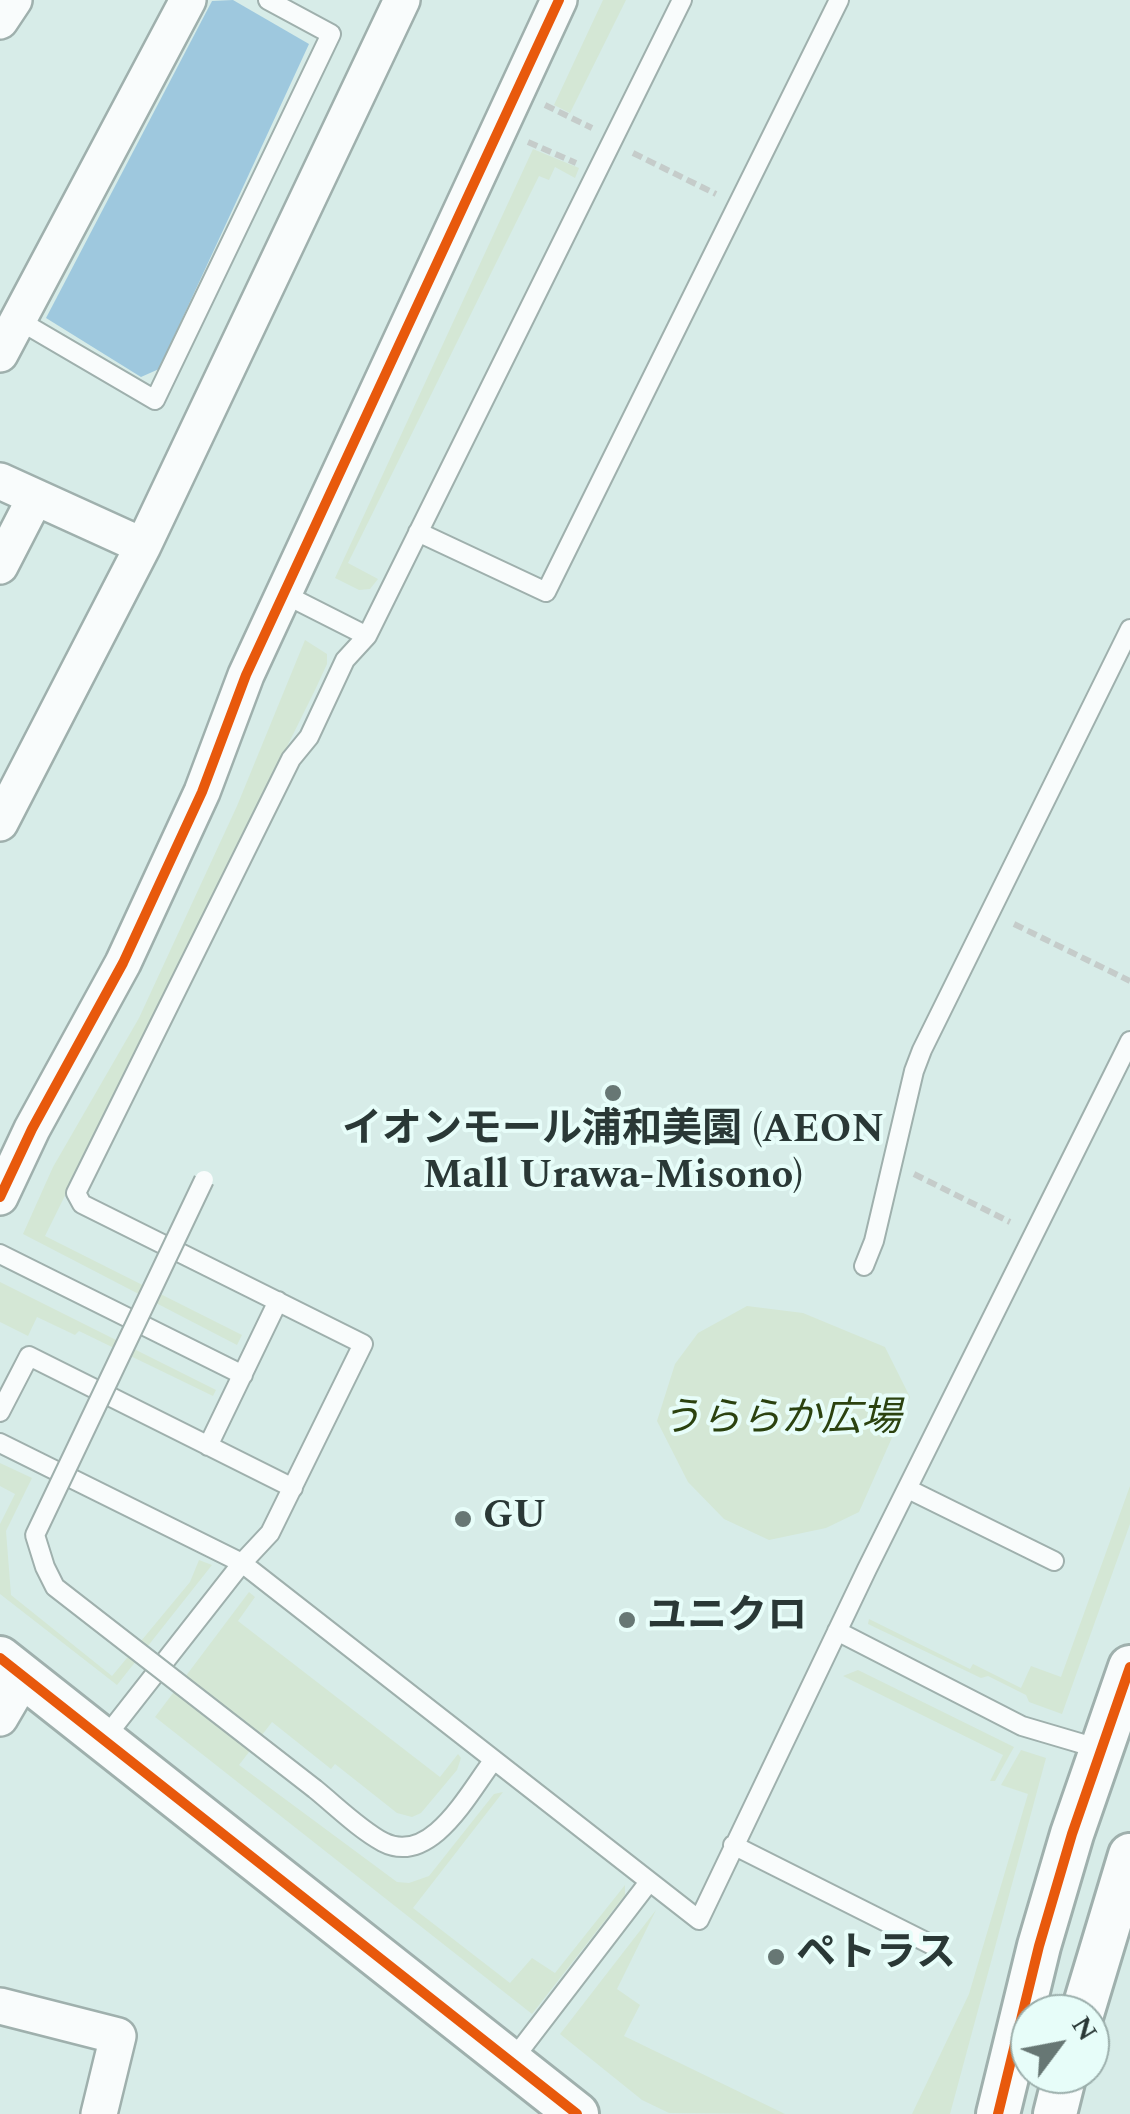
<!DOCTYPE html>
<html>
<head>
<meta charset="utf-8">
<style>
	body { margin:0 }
	#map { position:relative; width:1130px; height:2114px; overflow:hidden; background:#d7ece8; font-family:Spectral,serif }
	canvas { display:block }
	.north { position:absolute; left:1010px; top:1994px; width:100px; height:100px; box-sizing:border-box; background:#e7fdf9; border:2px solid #9baeab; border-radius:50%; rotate:58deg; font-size:28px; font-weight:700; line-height:40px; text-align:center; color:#2a3836 }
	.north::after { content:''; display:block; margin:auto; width:35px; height:45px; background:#677774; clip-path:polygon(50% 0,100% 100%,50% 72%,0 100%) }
</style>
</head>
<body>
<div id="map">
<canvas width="1130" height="2114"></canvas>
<div class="north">N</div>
</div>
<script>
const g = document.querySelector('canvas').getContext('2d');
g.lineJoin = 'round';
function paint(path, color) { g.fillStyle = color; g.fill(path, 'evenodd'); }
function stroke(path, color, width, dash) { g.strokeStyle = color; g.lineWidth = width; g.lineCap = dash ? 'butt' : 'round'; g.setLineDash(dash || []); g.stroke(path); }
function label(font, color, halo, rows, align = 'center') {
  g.font = font + ' Spectral,"Noto Sans JP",serif'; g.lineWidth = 8; g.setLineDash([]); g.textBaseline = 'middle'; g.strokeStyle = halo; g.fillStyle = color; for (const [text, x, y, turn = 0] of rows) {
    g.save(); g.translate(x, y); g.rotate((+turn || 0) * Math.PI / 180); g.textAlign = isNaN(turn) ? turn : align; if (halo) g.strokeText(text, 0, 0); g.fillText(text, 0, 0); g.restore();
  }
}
const green = new Path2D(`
	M603,0H626L570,113L554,105Z
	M533,149L579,168L575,178L555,167L549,180L539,176L348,563L378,579L370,589L359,590L335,578Z
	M305,640L327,654V664L315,690L45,1236L242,1335L237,1345L23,1234L53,1167L139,1018L237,806Z
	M0,1282L216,1390L213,1396L79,1331L75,1335L37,1317L28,1336L0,1322Z
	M747,1306L803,1313L885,1347L910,1397L859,1512L826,1528L769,1540L724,1519L688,1482L657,1421L675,1364L698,1333Z
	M0,1463L32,1478L6,1531L11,1595L112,1676L190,1582L199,1560L212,1565L117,1685L0,1594V1524L15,1494L0,1486Z
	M1130,1486V1524L1062,1714L1029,1702L1026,1695L988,1676L981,1678L868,1624L869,1619L970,1669L973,1664L1021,1688L1031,1666L1061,1677Z
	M249,1592L255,1597L238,1621L440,1777L458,1754L461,1758L457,1770L421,1813L412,1817L397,1813L335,1764L331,1769L272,1722L239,1765L397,1882L409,1883L429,1876L494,1794L503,1792L413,1908L510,1983L532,1958L555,1973L625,1885V1895L532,2014L155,1717Z
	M858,1670L1014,1747L995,1781H990L1003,1755L843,1676Z
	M1021,1750L1046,1758L950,2114H912L969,1994L1028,1794L1001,1785Z
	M656,1910L617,1989L640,2005L624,2036L785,2114L669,2113L642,2100L560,2034Z`);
const water = new Path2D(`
	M233,0L309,44L159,369L141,377L46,318L212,1Z`);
const path = new Path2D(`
	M545,105L592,128
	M528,142L576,163
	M633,153L716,194
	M1014,924L1130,981
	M914,1174L1010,1222`);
const service = new Path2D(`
	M20,321L155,400L331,34L268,0
	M418,532L546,592L839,0
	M284,594L367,636
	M0,1254L243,1375
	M864,1266L874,1241L914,1071L922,1050L1130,629
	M0,1412L29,1356L293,1488
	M0,1443L242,1563L699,1920L867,1569L1130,1041
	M208,1446L278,1301
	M908,1489L1054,1561
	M837,1631L1022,1726L1100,1749
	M104,1739L242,1563L270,1533L363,1344L82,1204L76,1193L291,759L309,737L345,660L367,636L682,0
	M315,1789C336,1806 359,1829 383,1842C431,1867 469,1792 493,1761
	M733,1845L936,1947
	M511,2062L649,1882`);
const minor = new Path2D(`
	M0,21L14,0
	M0,354L188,0
	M0,481L143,546
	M0,566L35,498
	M0,823L143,546L402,0
	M0,1197L32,1129L123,963L202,792L246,675L559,0
	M0,1718L24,1677
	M0,2006L118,2036L99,2114`);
const tertiary = new Path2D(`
	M0,1658L577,2114
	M1082,2014L1130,1855
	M998,2114L1039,1946L1072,1834L1130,1667
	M1055,2114L1065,2074`);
const serviceBridge = new Path2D(`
	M204,1180L35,1535L45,1567L55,1587L315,1789`);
const cycleway = new Path2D(`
	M0,1197L32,1129L123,963L202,792L246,675L559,0
	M0,1658L577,2114
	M998,2114L1039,1946L1072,1834L1130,1667`);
const markers = [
	[613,1093,10,"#677774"],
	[463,1519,10,"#677774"],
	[627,1620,10,"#677774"],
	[776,1957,10,"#677774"]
];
const poiNames = [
	["イオンモール浦和美園 (AEON",613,1133,"center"],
	["Mall Urawa-Misono)",613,1179,"center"],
	["GU",483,1519],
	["ユニクロ",647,1620],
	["ペトラス",796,1957]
];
const parkNames = [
	["うららか広場",781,1422]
];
paint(green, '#d4e7d5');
paint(water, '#9ec8de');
stroke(service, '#9fb0ad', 22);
stroke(minor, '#9fb0ad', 40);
stroke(tertiary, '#9fb0ad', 48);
stroke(path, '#c5ccca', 6, [10, 5]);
stroke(service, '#f9fcfc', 18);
stroke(minor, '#f9fcfc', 35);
stroke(tertiary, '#f9fcfc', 42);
stroke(serviceBridge, '#9fb0ad', 22, []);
stroke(serviceBridge, '#f9fcfc', 18);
stroke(cycleway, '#e8590c', 10);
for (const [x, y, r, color] of markers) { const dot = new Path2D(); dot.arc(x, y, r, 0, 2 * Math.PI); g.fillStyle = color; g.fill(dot); stroke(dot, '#e7fdf9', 4); }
label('bold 40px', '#2a3836', '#e7fdf9', poiNames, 'left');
label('italic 40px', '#2b420f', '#e7fdf9', parkNames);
</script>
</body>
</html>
